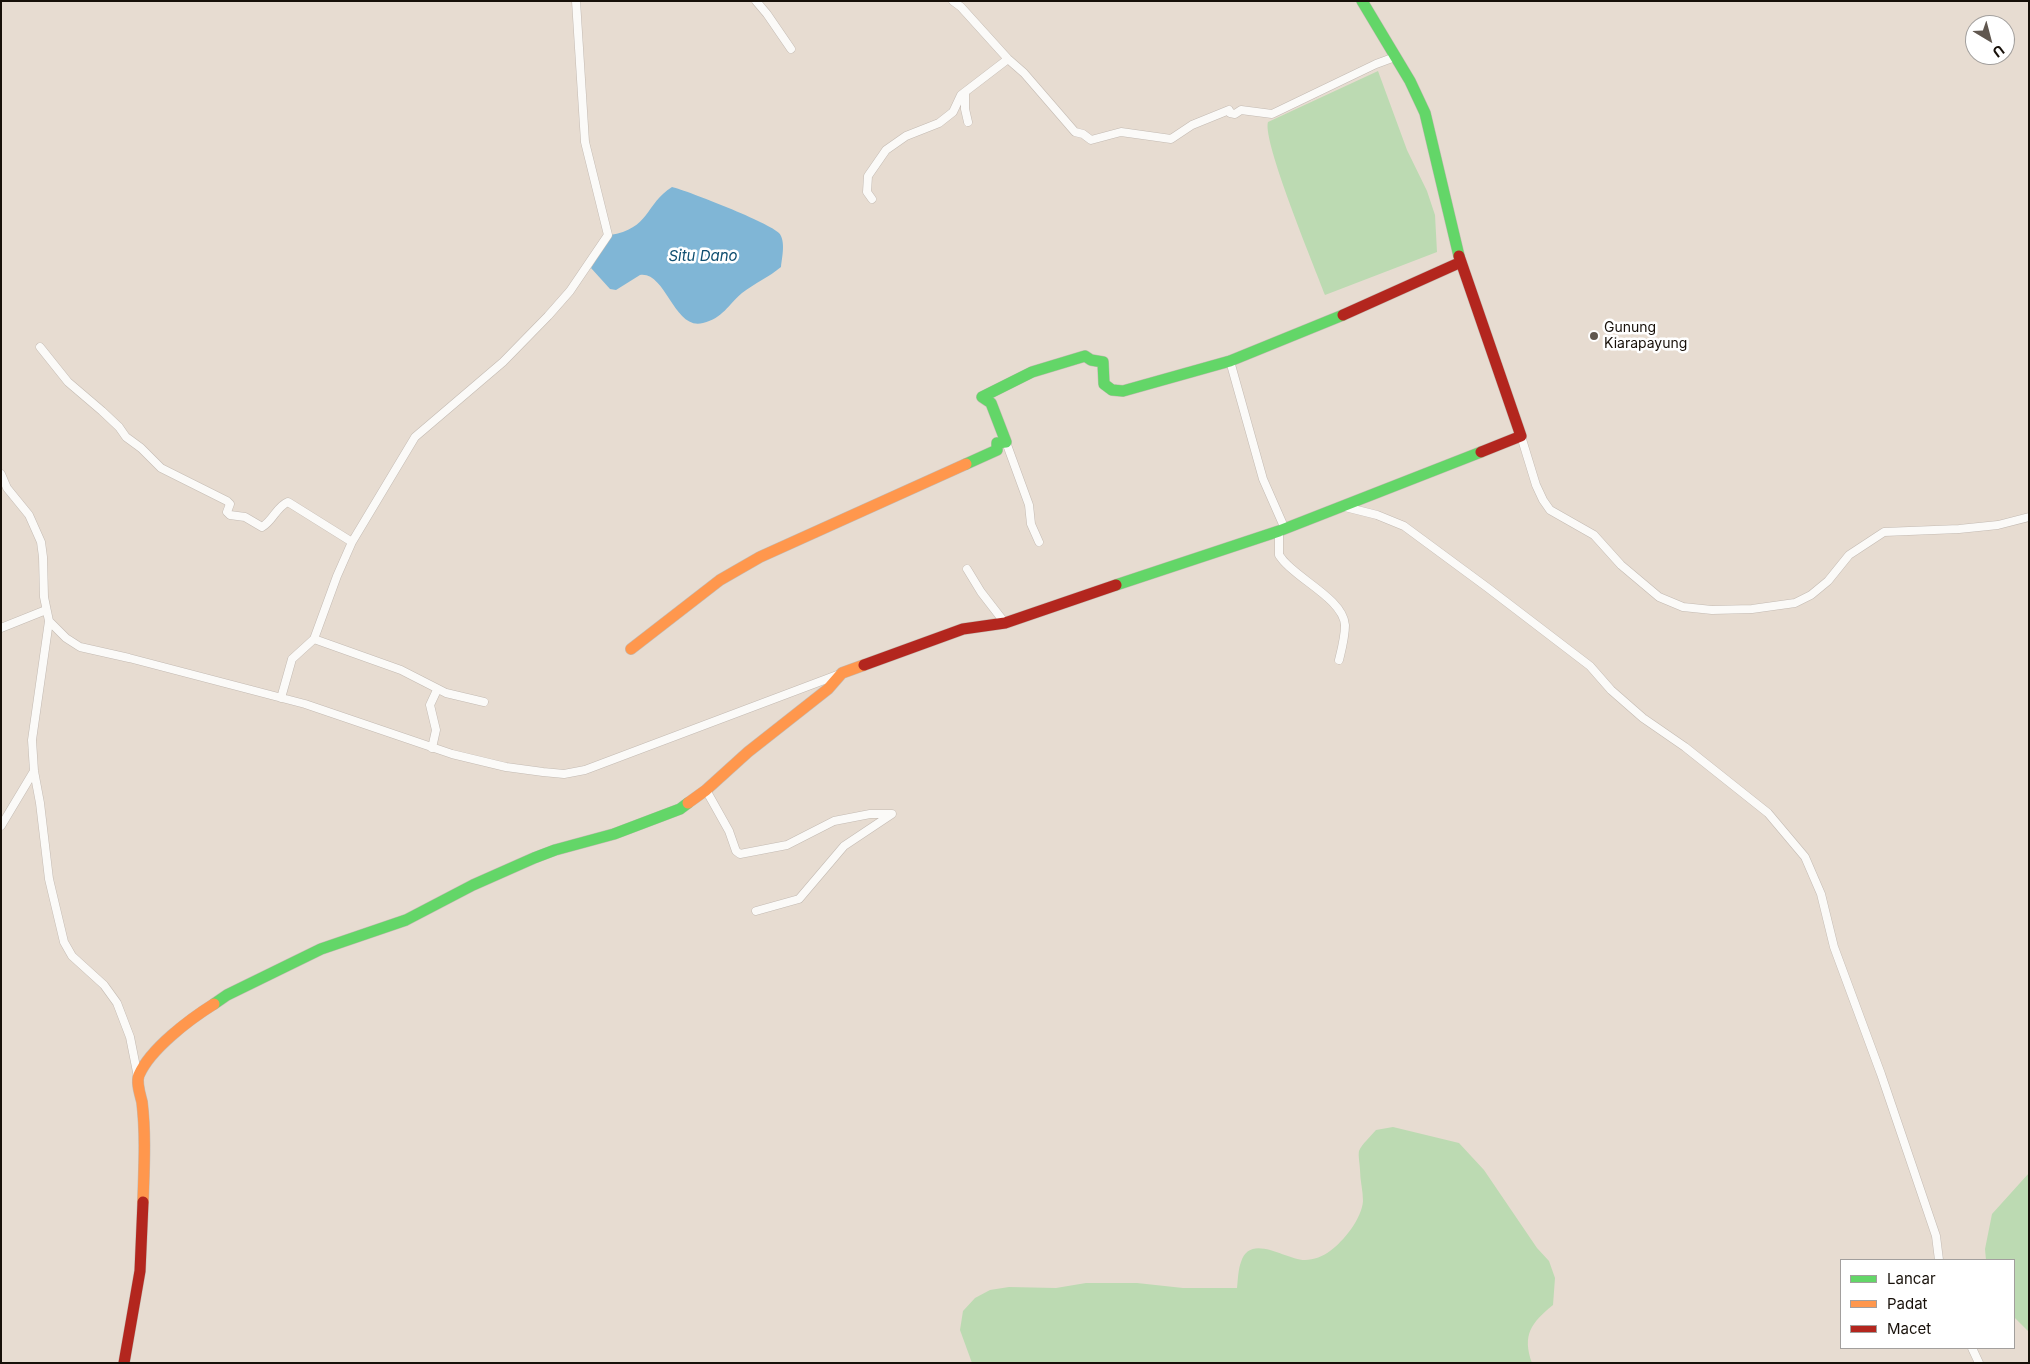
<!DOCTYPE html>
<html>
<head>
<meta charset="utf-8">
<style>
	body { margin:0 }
	#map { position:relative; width:2030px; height:1364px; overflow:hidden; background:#e7dcd1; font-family:Inter,sans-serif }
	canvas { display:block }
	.frame { position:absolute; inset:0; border:2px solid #171009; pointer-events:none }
	.legend { position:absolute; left:1840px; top:1259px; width:175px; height:90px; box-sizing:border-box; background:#fff; border:1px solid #a29f9d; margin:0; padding:6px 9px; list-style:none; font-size:15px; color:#171009 }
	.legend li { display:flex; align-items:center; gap:10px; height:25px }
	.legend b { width:25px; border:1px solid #a29f9d }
	.north { position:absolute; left:1965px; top:15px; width:50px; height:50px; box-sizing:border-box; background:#fff; border:1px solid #a29f9d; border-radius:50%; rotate:143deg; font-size:14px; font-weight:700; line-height:20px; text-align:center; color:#171009 }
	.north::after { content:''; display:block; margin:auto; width:18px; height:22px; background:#60574f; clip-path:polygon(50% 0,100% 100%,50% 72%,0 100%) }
</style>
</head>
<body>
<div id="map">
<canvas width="2030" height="1364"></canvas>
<div class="frame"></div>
<ul class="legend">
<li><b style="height:6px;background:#63d668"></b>Lancar</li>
<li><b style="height:6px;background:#ff974d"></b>Padat</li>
<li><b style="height:6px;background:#b3261e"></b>Macet</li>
</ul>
<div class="north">U</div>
</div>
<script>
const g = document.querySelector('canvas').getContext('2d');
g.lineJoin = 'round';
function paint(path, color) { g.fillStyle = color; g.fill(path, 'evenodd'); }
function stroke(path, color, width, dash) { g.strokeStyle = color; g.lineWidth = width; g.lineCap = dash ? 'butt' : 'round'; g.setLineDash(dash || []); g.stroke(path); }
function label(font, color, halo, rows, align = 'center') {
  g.font = font + ' Inter,sans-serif'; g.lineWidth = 5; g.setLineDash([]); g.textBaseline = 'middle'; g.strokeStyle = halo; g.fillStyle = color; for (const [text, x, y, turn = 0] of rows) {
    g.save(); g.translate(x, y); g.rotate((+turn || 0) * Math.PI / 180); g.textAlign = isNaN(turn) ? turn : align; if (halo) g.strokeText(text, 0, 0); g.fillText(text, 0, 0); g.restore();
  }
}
const green = new Path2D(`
	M1378,71L1407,150L1427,191L1435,215L1437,252L1325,295C1315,268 1262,141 1268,122Z
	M1393,1127L1459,1143L1484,1170L1537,1248L1549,1261L1555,1278L1553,1305C1531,1323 1522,1335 1532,1363H972L960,1330L963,1311L975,1298L990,1290L1009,1287L1056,1288L1086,1283H1137L1183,1288H1237C1238,1280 1238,1270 1241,1262C1250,1232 1286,1260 1305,1260C1313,1260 1324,1256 1330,1251C1344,1241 1362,1218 1363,1201C1363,1191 1360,1180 1360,1170C1360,1165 1358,1156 1359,1151C1362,1144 1371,1136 1376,1130Z
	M2029,1173V1332L2014,1317V1260H1986L1985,1249L1992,1214Z`);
const water = new Path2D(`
	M672,187C688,191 770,223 779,233C786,241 782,257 781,267C769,277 755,283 742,293C728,305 723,318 703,323C674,331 666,271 640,275L616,290L610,289L591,268L610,235C650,229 645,204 672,187Z`);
const street = new Path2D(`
	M756,1L767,14L791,49
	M953,1L961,7L1008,59L1024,73L1075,132L1083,134L1091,140L1121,132L1171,139L1192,125L1229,110L1230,113L1235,114L1241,110L1272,114L1376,64L1395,57
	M965,92V109L968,122
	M872,199L867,192L868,176L886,150L906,136L939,123L953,112L961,95L1008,59
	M40,347L68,382L102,411L119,427L126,437L141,448L161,468L227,501L230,504L227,512L230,515L245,517L262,527C273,521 276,507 288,502L352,542
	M1230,361L1263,479L1285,529
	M1521,436L1536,485L1543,500L1550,510L1594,535L1621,565L1659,597L1683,607L1712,610L1752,609L1795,603L1811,595L1828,581L1849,555L1884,532L1959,529L1998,525L2029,517
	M1006,442L1029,505L1031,524L1039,542
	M1,474L7,488L29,515L41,542L43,557L44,597L49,621L66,638L80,647L129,658L305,704L452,754L506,767L543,772L564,774L585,770L840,674
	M1345,507L1377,515L1404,526L1488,588L1590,666L1611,690L1643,718L1685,747L1768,813L1805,857L1821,894L1834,947L1881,1074L1936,1236L1939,1260
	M1279,531V555L1282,559C1297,579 1343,599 1345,625C1345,637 1342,648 1339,660
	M967,569L981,592L1005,623
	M49,621L32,740L34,771L40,803L49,879L64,942L72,956L104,985L117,1003L130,1037L138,1077
	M1,628L46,610
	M314,639L401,670L446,693L484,702
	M281,698L292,659L314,639L337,576L352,542L415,437L503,362L548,316L570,291L608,235L585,142L576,1
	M432,748L436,730L430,705L437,690
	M706,790L729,831L736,851L740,854L787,845L834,821L870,814H892L844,846L799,899L756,911
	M1,826L34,771
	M1972,1348L1979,1363`);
const fast = new Path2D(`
	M1362,1L1410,81L1425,113L1459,256
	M966,464L997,450V443L1006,442L991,403L982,397L1032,372L1085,356L1091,360L1103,362L1104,384L1112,390L1123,391L1230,361L1343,315
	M1116,585L1279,531L1481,452
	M214,1004L227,995L321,949L406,920L473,885L534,858L555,850L614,834L680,809L688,803`);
const slow = new Path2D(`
	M631,649L720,580L760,557L966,464
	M688,803L706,790L748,752L828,689L842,673L864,665
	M143,1202C144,1169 146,1135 142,1102C140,1094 136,1082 139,1075C150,1049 190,1019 214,1004`);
const jam = new Path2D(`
	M1459,256L1521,436L1481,452
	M1343,315L1461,262
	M864,665L963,629L1005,623L1116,585
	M124,1363L140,1271L143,1202`);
const markers = [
	[1594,336,5,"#60574f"]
];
const poiNames = [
	["Gunung",1604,328],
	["Kiarapayung",1604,344]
];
const waterNames = [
	["Situ Dano",703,256]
];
paint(green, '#bcdab2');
paint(water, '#80b6d6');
stroke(street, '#c3bab2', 9);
stroke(fast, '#c3bab2', 12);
stroke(slow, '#c3bab2', 12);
stroke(jam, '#c3bab2', 12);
stroke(street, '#fbfaf8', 8);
stroke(fast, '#63d668', 11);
stroke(slow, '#ff974d', 11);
stroke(jam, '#b3261e', 11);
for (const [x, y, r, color] of markers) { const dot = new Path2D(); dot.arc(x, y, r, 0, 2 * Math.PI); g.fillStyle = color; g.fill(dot); stroke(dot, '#fff', 2); }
label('14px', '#171009', '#fff', poiNames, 'left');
label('italic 15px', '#0e4e70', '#fff', waterNames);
</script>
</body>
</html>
